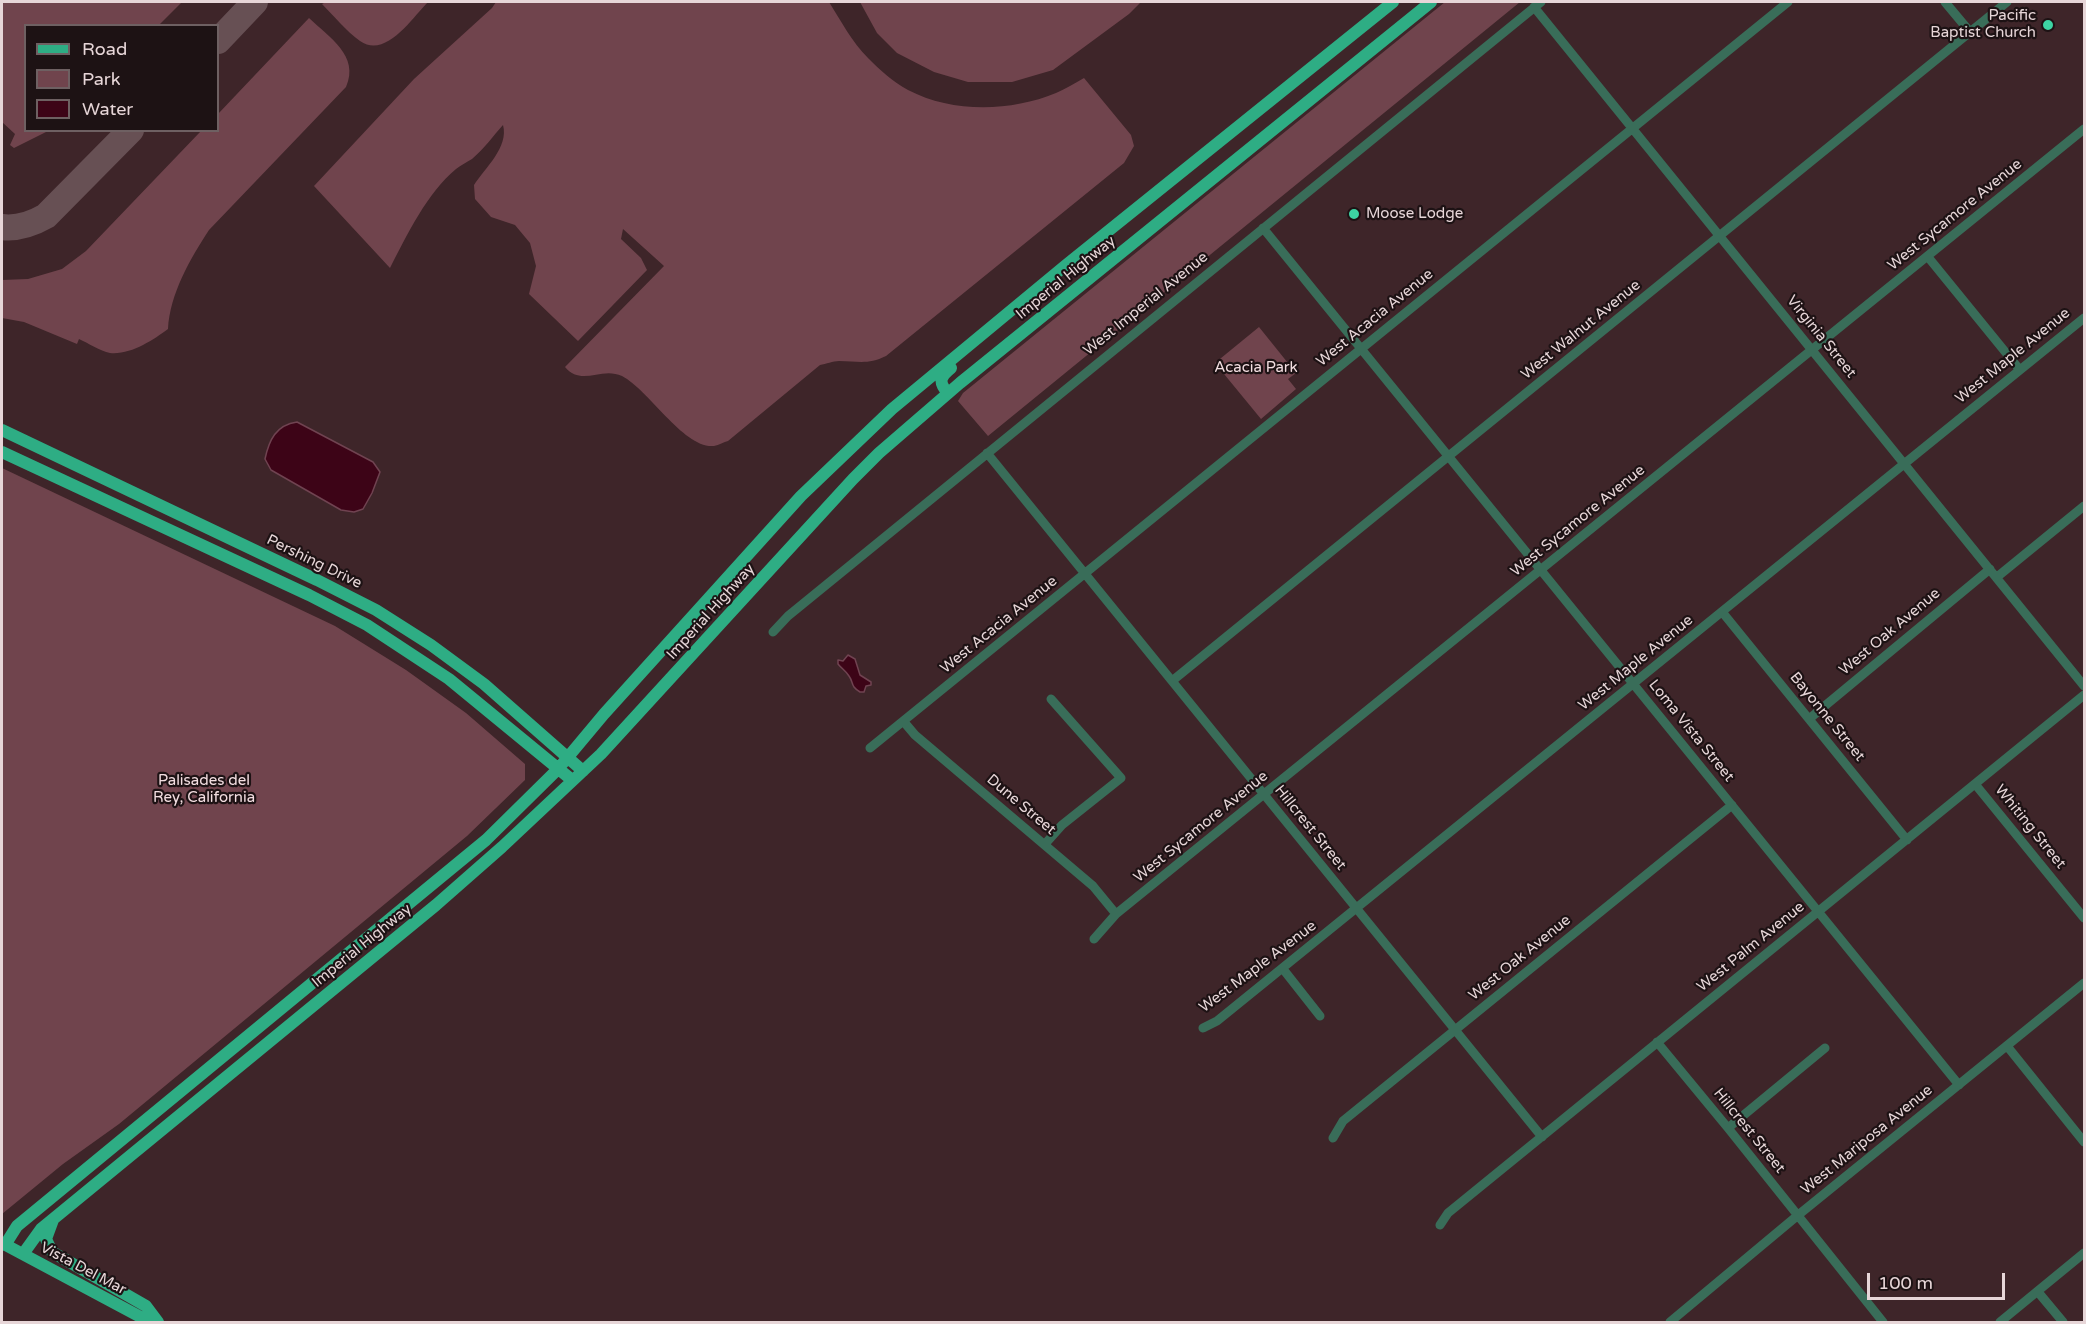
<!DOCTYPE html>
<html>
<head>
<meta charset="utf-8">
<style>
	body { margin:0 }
	#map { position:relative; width:2086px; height:1324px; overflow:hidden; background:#3e2529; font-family:"Varela Round",sans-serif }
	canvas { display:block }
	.frame { position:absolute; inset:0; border:3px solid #e7d6d8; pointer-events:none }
	.legend { position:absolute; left:24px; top:24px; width:195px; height:108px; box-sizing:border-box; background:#1d1214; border:2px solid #6e6062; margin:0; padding:8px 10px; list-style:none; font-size:18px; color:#e7d6d8 }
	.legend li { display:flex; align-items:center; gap:12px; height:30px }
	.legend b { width:30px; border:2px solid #6e6062 }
	.scale { position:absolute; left:1867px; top:1273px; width:138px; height:27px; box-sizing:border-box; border:3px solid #e7d6d8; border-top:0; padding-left:8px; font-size:18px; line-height:21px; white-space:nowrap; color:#e7d6d8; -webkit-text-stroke:4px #1d1214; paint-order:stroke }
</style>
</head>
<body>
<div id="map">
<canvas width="2086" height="1324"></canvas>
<div class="frame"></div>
<ul class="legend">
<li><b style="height:8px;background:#2ead84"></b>Road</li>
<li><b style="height:16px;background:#70444d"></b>Park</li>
<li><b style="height:16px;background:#3d0417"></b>Water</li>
</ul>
<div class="scale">100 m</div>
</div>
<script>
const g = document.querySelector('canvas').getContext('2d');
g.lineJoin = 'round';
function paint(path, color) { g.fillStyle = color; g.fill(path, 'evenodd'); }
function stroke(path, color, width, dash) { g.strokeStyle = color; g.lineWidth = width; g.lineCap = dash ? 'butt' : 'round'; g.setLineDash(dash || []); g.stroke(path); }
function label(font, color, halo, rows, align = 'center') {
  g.font = font + ' "Varela Round",sans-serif'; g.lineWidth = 4.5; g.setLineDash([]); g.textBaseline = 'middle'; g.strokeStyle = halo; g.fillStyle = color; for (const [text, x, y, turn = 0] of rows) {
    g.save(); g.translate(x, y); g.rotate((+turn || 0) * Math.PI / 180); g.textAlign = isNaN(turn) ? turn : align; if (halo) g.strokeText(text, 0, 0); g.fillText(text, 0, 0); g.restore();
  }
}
const green = new Path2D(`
	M2,2H182L159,25L26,26V130L48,131L14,148L10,145L15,134L2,122Z
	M326,2H428C412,18 386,59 360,41C346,31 334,16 322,4Z
	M496,2H829C841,21 852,42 868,58C880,70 893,82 908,90C952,113 1010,112 1056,93C1065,89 1075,83 1084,78L1131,135L1134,146L1124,163L886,356C868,365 858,361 839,361C833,361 826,364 820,365L728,441C724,442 719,445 714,446C684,449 649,390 622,376C601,366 582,387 565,367L664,266L623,229L621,239L641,258L647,270L578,341L529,294L536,266L530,243L515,225L491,217L475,199L474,185C485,168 509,147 503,125C493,136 484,149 472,159C467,162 461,165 456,169C427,193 407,235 390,268L314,186L414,79L492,8Z
	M860,2H1141L1129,14L1053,70L1012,82H968L934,72L897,53L877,33Z
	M1445,2H1520L988,436L958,401L963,393Z
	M309,18C329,37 360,56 346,87L209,230C190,259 170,294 168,329C153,340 131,355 110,353C100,351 88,343 79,339L77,344L24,322L2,318V280L28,279L62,269L86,251L201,131L218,130V114Z
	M1259,327L1296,373L1288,379L1296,389L1261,419L1215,363Z
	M2,468L335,626L406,670L466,713L525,764V780L467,836L119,1124L63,1164L2,1214Z`);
const water = new Path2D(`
	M297,422L373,462L380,472L372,493L363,509L354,512L341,510L271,470L265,459C269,440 276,425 297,422Z
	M848,655L855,659L860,675L871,682V685L866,686L864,692H860C850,686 854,683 849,676C846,671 841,668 838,664V660L843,661Z`);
const taxiway = new Path2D(`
	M218,41L255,2
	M2,227C18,229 32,224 46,216L131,130`);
const minor = new Path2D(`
	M1945,2L1970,32
	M1534,7L2084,686
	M1263,228L1959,1085
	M1928,257L2020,370
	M987,453L1542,1137
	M1997,577L2084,506
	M1723,613L1907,840
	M773,632L788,616L1541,2
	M1172,681L2007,2
	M1809,719L1990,569
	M904,722L915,735L1093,886L1116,914
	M870,748L1788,2
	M1975,784L2084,918
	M1045,844L1062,825L1121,778L1051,699
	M1094,939L1116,914L2084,129
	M1283,969L1320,1016
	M1203,1028L1217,1021L2084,318
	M1657,1042L1728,1128L1883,1322
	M2007,1046L2084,1142
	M1728,1128L1825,1048
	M1333,1138L1343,1121L1732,805
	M1440,1225L1448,1213L2084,695
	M2038,1292L2063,1322
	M1670,1322L1797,1216L2084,983
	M2000,1322L2084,1253`);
const major = new Path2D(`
	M948,393C938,382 940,377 951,368
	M2,430L317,580L376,610L431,645L484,684L583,771
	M2,452L309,595L367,625L449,679L572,780
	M53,1220L46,1239L52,1252L146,1306L158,1322
	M2,1243L150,1322
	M5,1245L17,1226L486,840L558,769L604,714L801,496L892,409L1066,265L1393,2
	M23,1254L41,1229L436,905L502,847L601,754L853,479L879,453L960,383L1431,2`);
const markers = [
	[2048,25,6,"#3dd4a3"],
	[1354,214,6,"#3dd4a3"]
];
const poiNames = [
	["Pacific",2036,16],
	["Baptist Church",2036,33],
	["Moose Lodge",1366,214,"left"]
];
const streetNames = [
	["West Sycamore Avenue",1955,215,-39],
	["Imperial Highway",1066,278,-39],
	["West Imperial Avenue",1146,304,-39],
	["West Acacia Avenue",1375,318,-39],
	["West Walnut Avenue",1581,330,-39],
	["Virginia Street",1821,337,51],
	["West Maple Avenue",2013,356,-39],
	["West Sycamore Avenue",1578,521,-39],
	["Pershing Drive",314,562,26],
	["Imperial Highway",711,612,-48],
	["West Acacia Avenue",999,625,-39],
	["West Oak Avenue",1890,632,-40],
	["West Maple Avenue",1636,663,-39],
	["Bayonne Street",1827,717,51],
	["Loma Vista Street",1691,731,51],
	["Dune Street",1021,805,40],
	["West Sycamore Avenue",1201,827,-39],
	["Whiting Street",2030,827,51],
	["Hillcrest Street",1310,828,51],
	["Imperial Highway",362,946,-39],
	["West Palm Avenue",1751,947,-39],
	["West Oak Avenue",1520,958,-39],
	["West Maple Avenue",1258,967,-37],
	["Hillcrest Street",1749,1131,51],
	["West Mariposa Avenue",1867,1140,-39],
	["Vista Del Mar",83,1269,28]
];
const parkNames = [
	["Acacia Park",1256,368],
	["Palisades del",204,781],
	["Rey, California",204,798]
];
paint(green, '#70444d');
paint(water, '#3d0417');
stroke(water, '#704351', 1.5);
stroke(taxiway, '#675054', 26);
stroke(minor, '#396d59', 9);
stroke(major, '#2ead84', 12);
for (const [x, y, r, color] of markers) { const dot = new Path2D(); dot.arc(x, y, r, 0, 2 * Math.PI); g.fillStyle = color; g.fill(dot); stroke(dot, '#1d1214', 2); }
label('15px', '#e7d6d8', '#1d1214', poiNames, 'right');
label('15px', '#e7d6d8', '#1d1214', streetNames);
label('15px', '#f3dee1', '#1d1214', parkNames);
</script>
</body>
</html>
